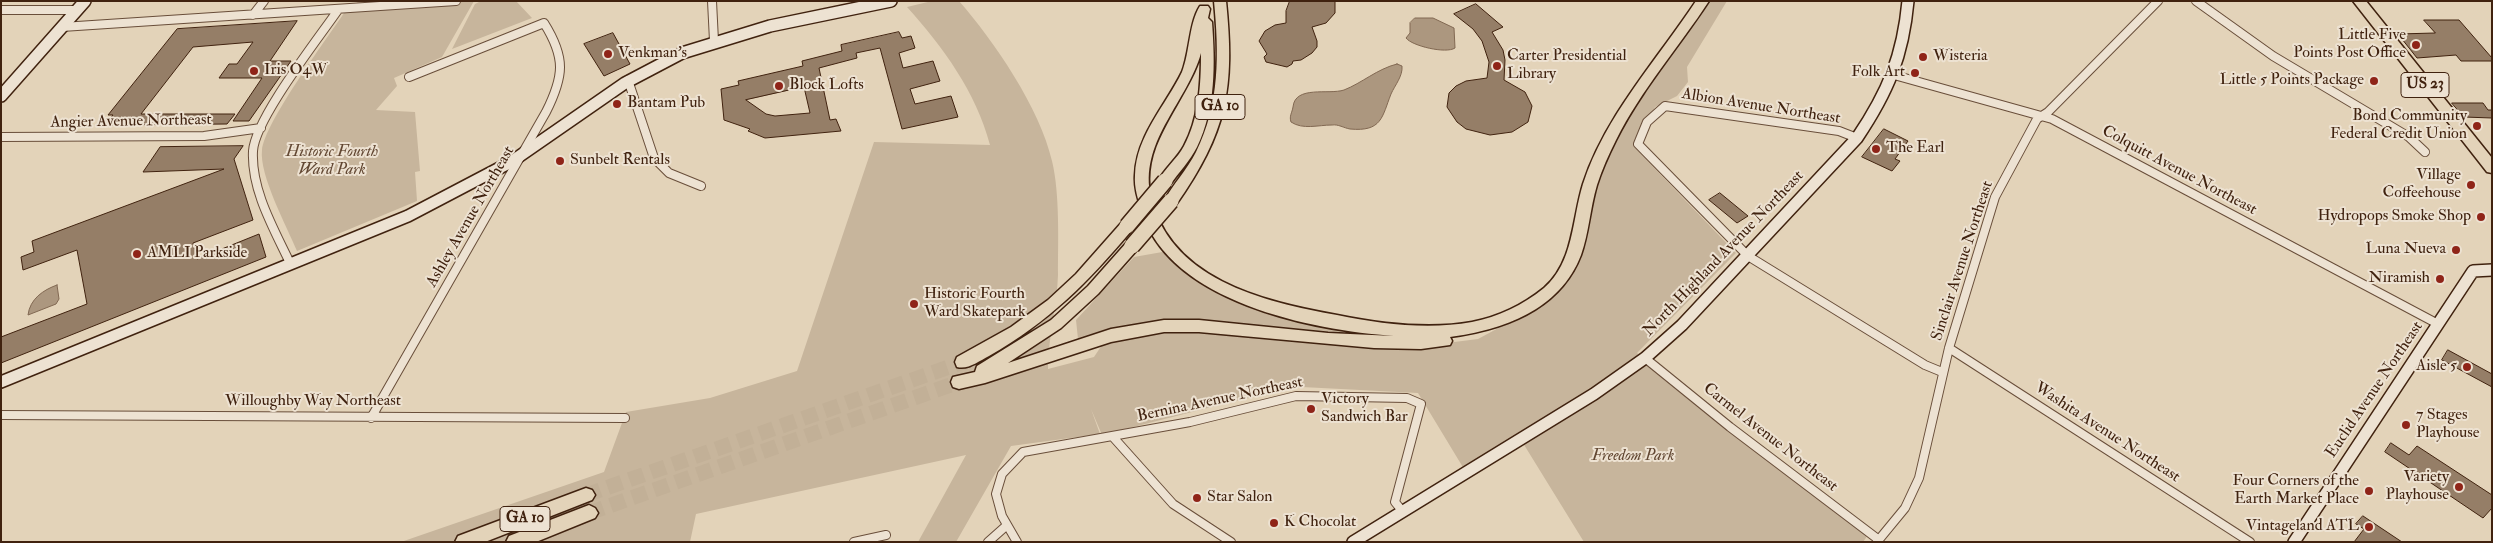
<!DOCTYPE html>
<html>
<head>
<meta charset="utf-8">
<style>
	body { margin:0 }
	#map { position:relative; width:2493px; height:543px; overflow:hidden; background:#e3d3b9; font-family:"IM FELL Double Pica",serif }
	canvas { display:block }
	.frame { position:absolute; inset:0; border:2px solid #40220f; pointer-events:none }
</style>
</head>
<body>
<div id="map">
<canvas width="2493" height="543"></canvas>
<div class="frame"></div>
</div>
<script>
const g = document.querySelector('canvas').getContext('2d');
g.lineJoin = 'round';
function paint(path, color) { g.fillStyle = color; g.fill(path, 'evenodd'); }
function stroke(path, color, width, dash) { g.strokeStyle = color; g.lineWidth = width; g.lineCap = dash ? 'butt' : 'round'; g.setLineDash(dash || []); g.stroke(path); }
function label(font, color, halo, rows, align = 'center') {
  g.font = font + ' "IM FELL Double Pica",serif'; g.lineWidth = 4; g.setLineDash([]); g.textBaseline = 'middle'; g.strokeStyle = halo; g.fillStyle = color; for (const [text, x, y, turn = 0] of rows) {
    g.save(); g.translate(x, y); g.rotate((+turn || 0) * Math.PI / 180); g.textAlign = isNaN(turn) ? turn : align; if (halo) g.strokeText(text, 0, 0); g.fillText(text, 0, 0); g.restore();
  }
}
const green = new Path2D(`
	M359,1H474L442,57L394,78L397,86L376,110L415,112L420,171L415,172L417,201L297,251C287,227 259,175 262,150C265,122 326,40 344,13Z
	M481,1H516L532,18L452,49L475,4Z
	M932,1H959C994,41 1040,108 1052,161C1060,194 1058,241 1058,275C1057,306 1048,338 1048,369L1094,357L1104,342L1148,333L1177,330L1423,346L1478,339L1543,304L1572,275L1588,223L1594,190L1616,139L1704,1H1727L1687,67L1688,82L1677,96L1655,107L1634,147L1736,253L1637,353L1868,535L1863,542H1584L1518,435L1464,469L1418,393L1302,387L1235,401L1102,435L1091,409L1100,434L1011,446L956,542H918L966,455L696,514L690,542H401L604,472L626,412L710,398L797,371L874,142L990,145C976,92 943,47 907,7Z
	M1168,251L1236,300L1445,337L1113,329L1078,339L1076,320L1134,257Z`);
const water = new Path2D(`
	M1415,18H1433L1454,28L1455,48C1446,54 1412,46 1406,38L1410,33V23Z
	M1397,64L1402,66C1403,76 1395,85 1391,94C1382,117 1382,132 1350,129C1344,128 1338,124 1332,125C1318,125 1303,130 1291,122C1289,116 1292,113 1293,107C1295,85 1329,95 1344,90C1362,83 1377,69 1397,64Z
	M57,285L59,299L56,304L28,315C30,299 43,290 57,285Z`);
const building = new Path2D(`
	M1290,1H1335V13L1326,23L1312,27L1317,41V47L1312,53L1301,60L1293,61L1292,64L1287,67L1266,62L1264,57L1267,54L1259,41L1265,31L1275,25L1286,23V11Z
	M1476,4L1503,27L1492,32L1503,50L1505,60L1504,80L1525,92L1532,106L1528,122L1512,132L1490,135L1466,129L1457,122L1447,107L1449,93L1456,86L1466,81L1487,78L1489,62L1482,41L1473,29L1454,14Z
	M2424,20H2459L2492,58V61H2461L2456,55L2417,58L2398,34L2435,33Z
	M297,21L270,61H291L249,121H233L262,78H219L229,64H237L253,42L193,47L141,114H235L227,124L105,125L113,115H108L177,29Z
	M899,32L902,38L911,36L915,48L899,53L903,68L933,61L940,81L910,89L915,104L951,96L958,117L902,129L880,48L856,53L857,58L819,68L830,120L836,119L841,131L765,138L748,131L750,129L724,120L721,89L739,85L738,81L803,66L802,61L842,51L841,45ZM804,87L810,113L775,116L766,114L746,100Z
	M613,33L630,64L604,76L584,44Z
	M2452,103H2483L2488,110H2492V118L2464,117Z
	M1884,129L1908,141L1895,159L1900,161L1892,171L1862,157Z
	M243,146L234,159L253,220L193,243L197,259L259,234L266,257L1,363V337L87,304L77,250L23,270L21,257L34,252L32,241L224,169L143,172L160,147Z
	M1720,193L1748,216L1737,223L1709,200Z
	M2448,350L2492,374V387L2442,360Z
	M2391,443L2409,455L2417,446L2492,495V508L2483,518L2385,452Z
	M2363,516L2402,542H2354L2364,529L2356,524Z`);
const highwayTunnel = new Path2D(`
	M586,495L963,362
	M589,513L959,382`);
const street = new Path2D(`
	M712,1L714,41
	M2196,1L2273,56L2409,137L2425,152
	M1,10H77
	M253,15L264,1
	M62,27L456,1
	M1894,75L2052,119L2438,324
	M628,80L654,158L669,173L701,186
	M1,137L204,136L261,128
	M1857,138L1839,131L1665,106L1647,122L1638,144L1748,256L1925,365L1942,372
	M290,263C274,229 251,190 253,151C255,119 318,39 338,10
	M1949,348L2250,542
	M1645,358L1730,427L1879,540
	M1,415L625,418
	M371,418L546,112C564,76 566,58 544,23L409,77
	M1113,437L1173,504L1231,542
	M854,542L886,535
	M988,542L1006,526
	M1017,542L1002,516L996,494L1002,474L1023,452L1190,422L1296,396L1407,398L1421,404L1395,502L1403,512
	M1877,542L1905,508L1919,478L1949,348L1995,197L2037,119L2048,112L2158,1`);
const secondary = new Path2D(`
	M1,96L85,1
	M1,382L408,216L511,162L625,83L682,53L770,26L891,1
	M1353,542L1594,394L1645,358L1682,325L1857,138C1888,92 1903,56 1908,1
	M2294,542L2473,271L2492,270`);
const highway = new Path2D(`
	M1214,1H1226C1235,89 1227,132 1176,205H1166L1164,201C1173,184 1187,170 1196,152C1220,104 1219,53 1214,1Z
	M1696,1H1709C1679,47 1641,90 1616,140C1609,154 1602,169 1597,185C1590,208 1589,233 1581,255C1560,310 1503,330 1450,337L1452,341L1450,345L1421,349L1374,348L1199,332H1164L1111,342L985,383L959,389L953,387L951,382L953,377L975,372L977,366L1051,320L1088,286L1127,242H1137L1139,246L1137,250L1098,294L1061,328L1008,363L1111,329L1164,320H1199L1328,333L1394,336C1311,330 1170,302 1142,212C1138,199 1134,188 1135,175C1136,136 1166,105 1182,72C1190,52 1189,23 1200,6H1208L1210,9L1208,18L1212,22C1215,64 1216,108 1197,147C1190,161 1179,172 1170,185H1160L1158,181C1165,168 1177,159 1184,146C1199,118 1201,85 1201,53C1188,100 1141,140 1150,192C1166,279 1264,302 1337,315C1381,324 1428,330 1472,322C1498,317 1523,305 1544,288C1574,262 1572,219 1583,184C1605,116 1657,60 1696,1Z
	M2353,1H2366L2492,158V173L2487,172Z
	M1127,221L1132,222L1134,226L1132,230C1087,283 1050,321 989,356C979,361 968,370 957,367L955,362L957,357L1011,327L1048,300L1076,274L1122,222Z
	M586,488L592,490L595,495L592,500L485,542H455L458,536Z
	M589,505L595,508L598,513L595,518L536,542H506L509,536Z`);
const highwayBridge = new Path2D(`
	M1127,226L1165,181
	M1132,246L1171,201`);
const markers = [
	[2416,45,5,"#8f2418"],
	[608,54,5,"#8f2418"],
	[1923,57,5,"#8f2418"],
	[1497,66,5,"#8f2418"],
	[254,71,5,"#8f2418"],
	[1915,73,5,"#8f2418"],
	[2374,81,5,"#8f2418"],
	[779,86,5,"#8f2418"],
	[617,104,5,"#8f2418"],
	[2477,126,5,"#8f2418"],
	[1876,149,5,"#8f2418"],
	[560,161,5,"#8f2418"],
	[2471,185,5,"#8f2418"],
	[2481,217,5,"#8f2418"],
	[2456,250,5,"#8f2418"],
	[137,254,5,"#8f2418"],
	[2440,279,5,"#8f2418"],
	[914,304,5,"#8f2418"],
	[2467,367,5,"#8f2418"],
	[1311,409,5,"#8f2418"],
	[2406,425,5,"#8f2418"],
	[2459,487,5,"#8f2418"],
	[2369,491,5,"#8f2418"],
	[1197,498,5,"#8f2418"],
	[1274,523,5,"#8f2418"],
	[2369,527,5,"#8f2418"]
];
const shields = [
	[2425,85,48],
	[1220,107,50],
	[525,519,50]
];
const shieldNames = [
	["US 23",2425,85],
	["GA 10",1220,107],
	["GA 10",525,519]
];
const poiNames = [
	["Little Five",2406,36,"right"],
	["Points Post Office",2406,54,"right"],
	["Venkman's",618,54],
	["Carter Presidential",1507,57],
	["Library",1507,75],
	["Wisteria",1933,57],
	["Iris O4W",264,71],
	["Folk Art",1905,73,"right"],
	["Little 5 Points Package",2364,81,"right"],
	["Block Lofts",789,86],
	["Bantam Pub",627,104],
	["Bond Community",2467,117,"right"],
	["Federal Credit Union",2467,135,"right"],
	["The Earl",1886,149],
	["Sunbelt Rentals",570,161],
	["Village",2461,176,"right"],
	["Coffeehouse",2461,194,"right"],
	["Hydropops Smoke Shop",2471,217,"right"],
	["Luna Nueva",2446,250,"right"],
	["AMLI Parkside",147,254],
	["Niramish",2430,279,"right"],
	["Historic Fourth",924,295],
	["Ward Skatepark",924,313],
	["Aisle 5",2457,367,"right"],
	["Victory",1321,400],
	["Sandwich Bar",1321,418],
	["7 Stages",2416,416],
	["Playhouse",2416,434],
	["Variety",2449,478,"right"],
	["Playhouse",2449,496,"right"],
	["Four Corners of the",2359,482,"right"],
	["Earth Market Place",2359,500,"right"],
	["Star Salon",1207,498],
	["K Chocolat",1284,523],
	["Vintageland ATL",2359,527,"right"]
];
const streetNames = [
	["Albion Avenue Northeast",1761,107,9],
	["Angier Avenue Northeast",131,122,-1],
	["Colquitt Avenue Northeast",2179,171,28],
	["Ashley Avenue Northeast",471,217,-60],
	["North Highland Avenue Northeast",1724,254,-46],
	["Sinclair Avenue Northeast",1963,261,-72],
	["Euclid Avenue Northeast",2375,390,-56],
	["Bernina Avenue Northeast",1220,400,-12],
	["Willoughby Way Northeast",313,402],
	["Washita Avenue Northeast",2107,433,33],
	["Carmel Avenue Northeast",1770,438,38]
];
const parkNames = [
	["Historic Fourth",332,153],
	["Ward Park",332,171],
	["Freedom Park",1633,457]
];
paint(green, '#c7b59c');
paint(water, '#ac977f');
stroke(water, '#816852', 1);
paint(building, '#957e67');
stroke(building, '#40220f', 1);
stroke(highwayTunnel, '#c2b097', 15, [15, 8]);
stroke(street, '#694e3a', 10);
stroke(secondary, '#40220f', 14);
stroke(highway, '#40220f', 3);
stroke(street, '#ede2d2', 8);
stroke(secondary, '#ede2d2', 11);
paint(highway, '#e3d3b9');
stroke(highwayBridge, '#40220f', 18, []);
stroke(highwayBridge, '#e3d3b9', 15);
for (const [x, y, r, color] of markers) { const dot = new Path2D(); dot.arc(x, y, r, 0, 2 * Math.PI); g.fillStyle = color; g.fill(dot); stroke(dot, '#ede2d2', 2); }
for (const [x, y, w] of shields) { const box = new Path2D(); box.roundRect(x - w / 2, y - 12.5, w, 25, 4); g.fillStyle = '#ede2d2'; g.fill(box); stroke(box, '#40220f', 1); }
label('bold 15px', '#40220f', null, shieldNames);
label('16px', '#40220f', '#ede2d2', poiNames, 'left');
label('16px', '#40220f', '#ede2d2', streetNames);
label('italic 16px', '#624732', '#ede2d2', parkNames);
</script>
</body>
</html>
